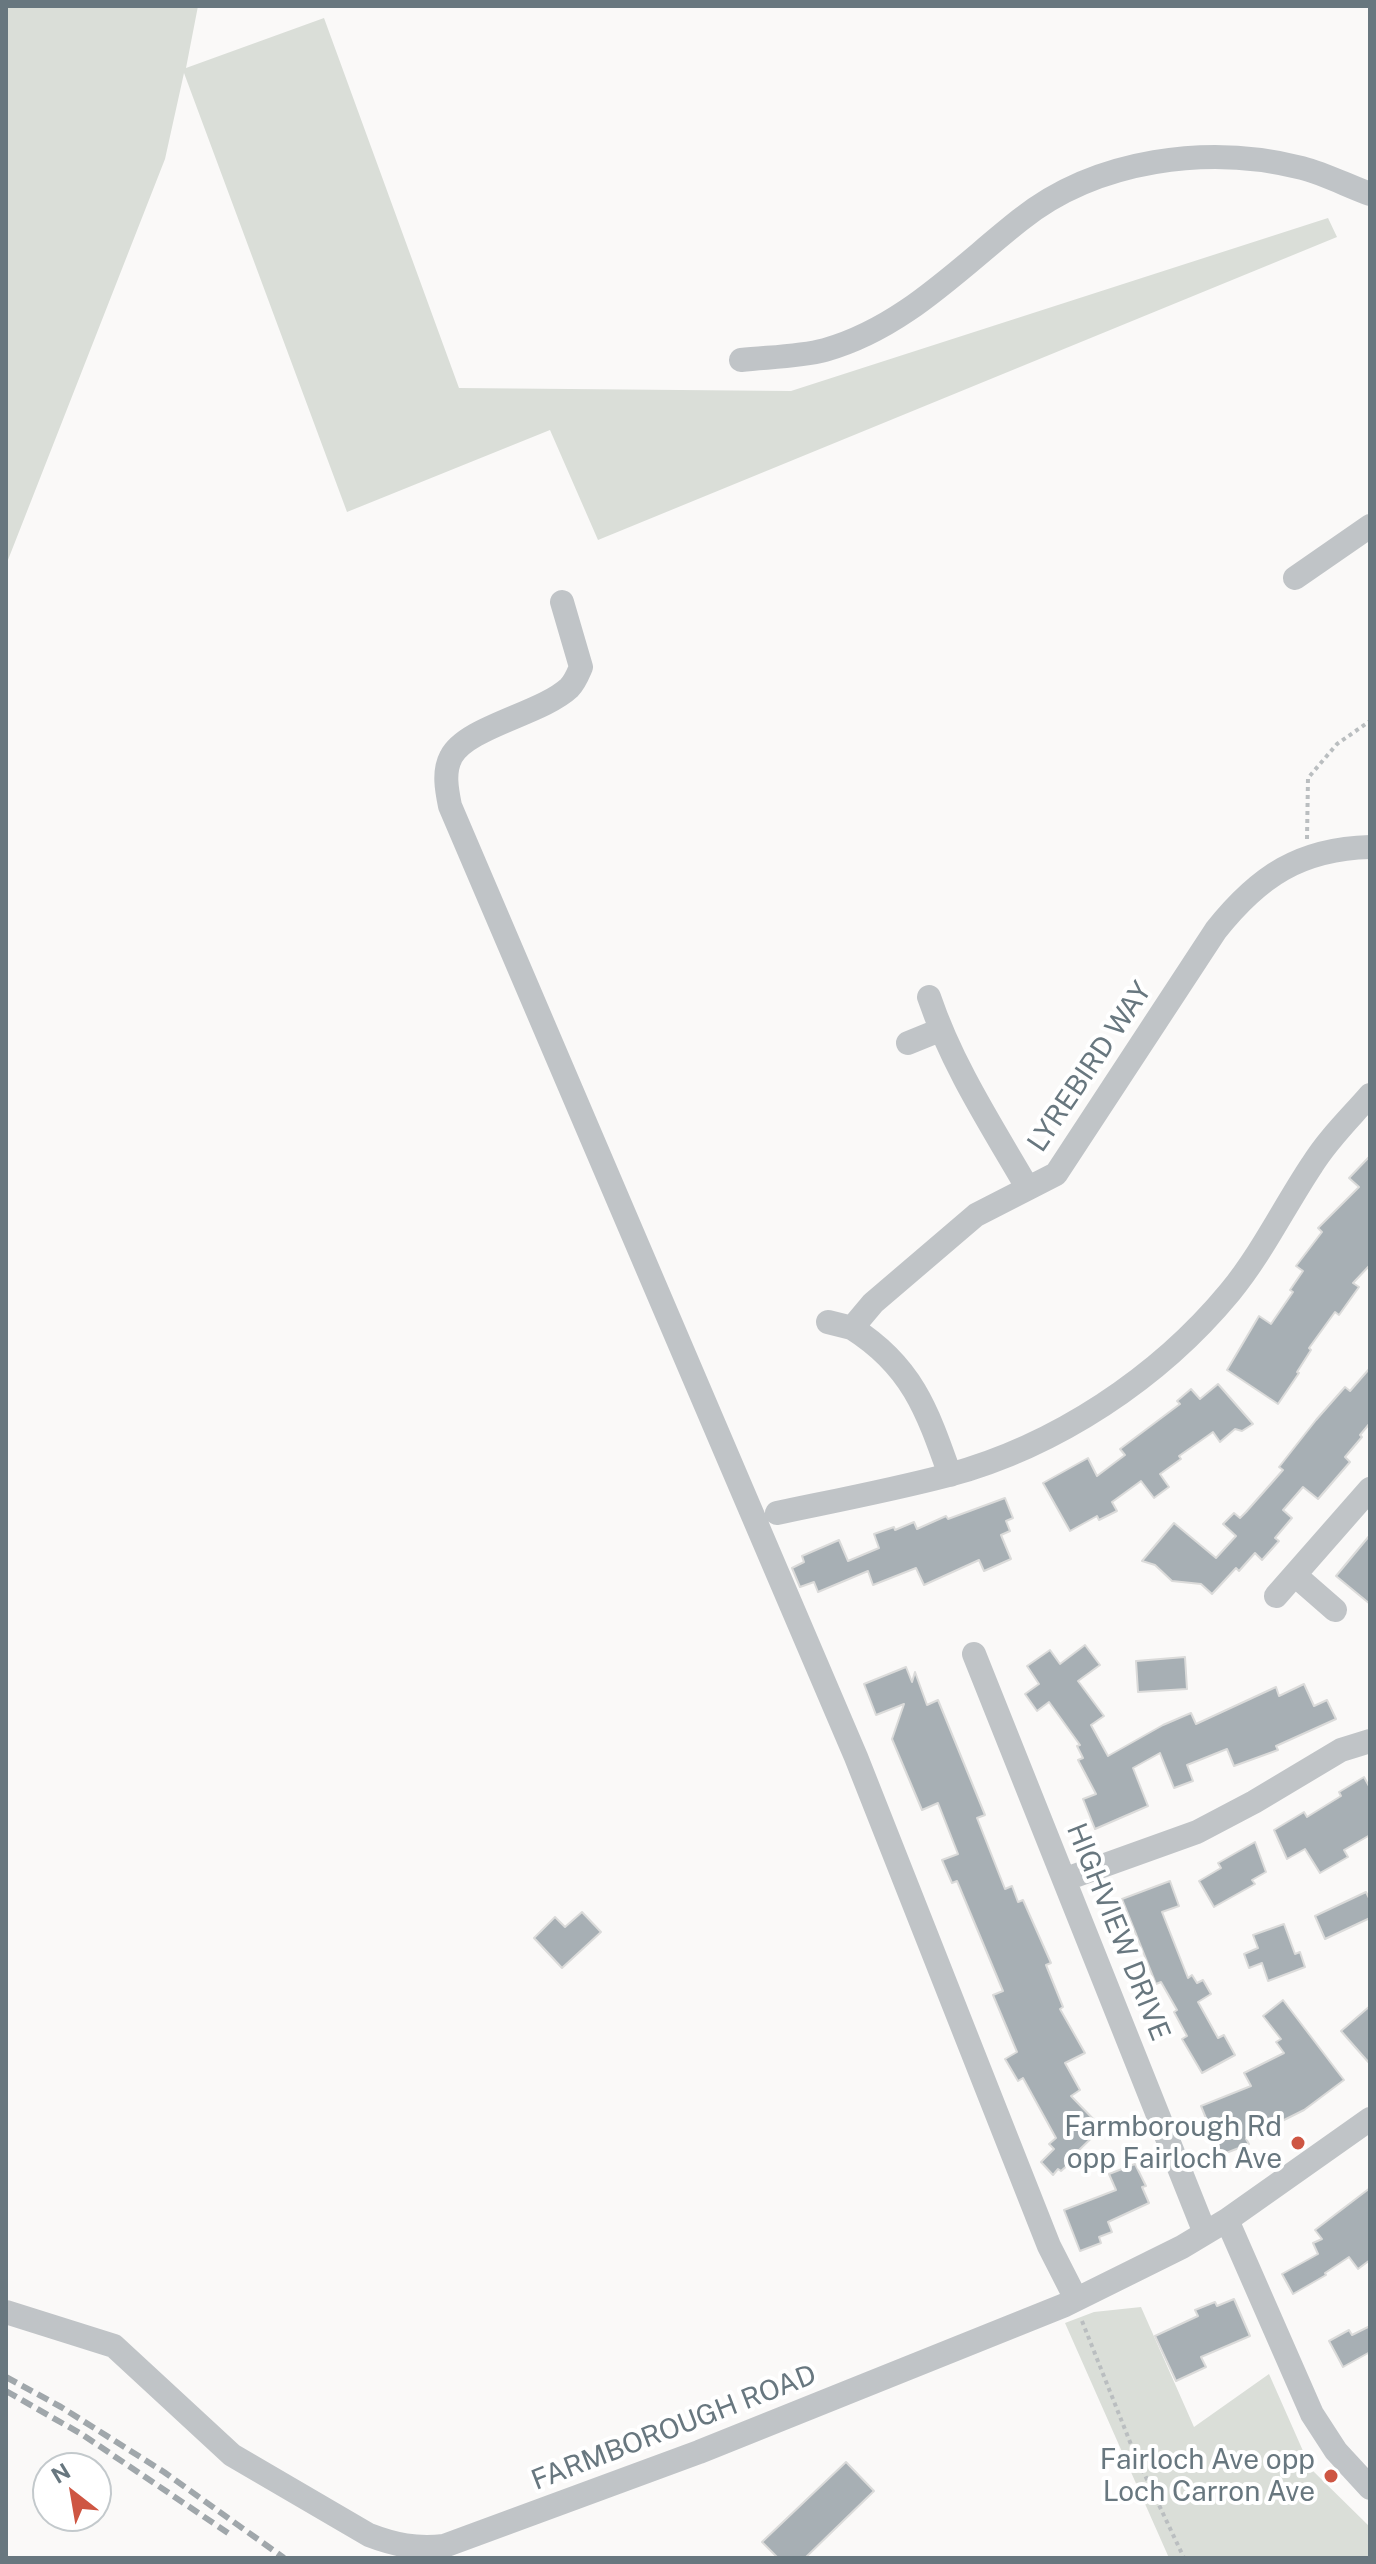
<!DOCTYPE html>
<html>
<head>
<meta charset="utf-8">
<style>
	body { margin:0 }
	#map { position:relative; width:1376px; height:2564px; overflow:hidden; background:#faf9f8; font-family:"Public Sans",sans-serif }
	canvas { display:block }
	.frame { position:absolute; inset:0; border:8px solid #68777f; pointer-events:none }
	.north { position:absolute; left:32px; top:2452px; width:80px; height:80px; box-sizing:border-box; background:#fff; border:2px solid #c3c9cc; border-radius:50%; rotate:329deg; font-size:22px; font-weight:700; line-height:32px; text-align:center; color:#68777f }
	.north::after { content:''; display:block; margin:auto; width:28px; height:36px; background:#ce5643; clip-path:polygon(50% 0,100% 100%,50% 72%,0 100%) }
</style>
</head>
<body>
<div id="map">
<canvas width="1376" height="2564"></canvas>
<div class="frame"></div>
<div class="north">N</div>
</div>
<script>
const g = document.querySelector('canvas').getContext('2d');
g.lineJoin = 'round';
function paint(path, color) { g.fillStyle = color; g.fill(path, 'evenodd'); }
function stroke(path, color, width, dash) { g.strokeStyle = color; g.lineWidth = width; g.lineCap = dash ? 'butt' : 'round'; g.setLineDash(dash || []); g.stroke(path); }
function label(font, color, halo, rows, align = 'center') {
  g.font = font + ' "Public Sans",sans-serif'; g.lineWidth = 8; g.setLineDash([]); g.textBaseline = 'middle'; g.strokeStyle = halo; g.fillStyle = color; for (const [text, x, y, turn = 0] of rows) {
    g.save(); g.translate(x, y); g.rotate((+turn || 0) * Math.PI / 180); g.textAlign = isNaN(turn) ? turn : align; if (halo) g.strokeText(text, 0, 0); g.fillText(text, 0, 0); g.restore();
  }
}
const green = new Path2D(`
	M6,6H198L186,68L324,18L459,388L791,391L1328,218L1337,237L598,540L550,430L347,512L184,73L165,159L6,565Z
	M1141,2307L1194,2427L1269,2374L1311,2469L1370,2527V2558H1169L1065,2323L1094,2312Z`);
const building = new Path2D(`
	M1370,1156V1265L1353,1283L1359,1287L1339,1315L1335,1312L1309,1348L1311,1350L1297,1372L1299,1373L1278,1404L1227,1370L1259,1316L1271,1324L1293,1292L1290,1290L1303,1271L1296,1266L1322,1232L1318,1228L1359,1187L1349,1178Z
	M1370,1368V1423L1360,1435L1362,1437L1345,1457L1350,1462L1318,1499L1303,1487L1283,1510L1292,1518L1275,1538L1279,1541L1262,1560L1255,1553L1239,1571L1236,1568L1212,1594L1201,1584L1172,1581L1155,1565L1142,1561L1174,1523L1216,1558L1236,1536L1223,1524L1234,1513L1240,1518L1246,1512L1283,1470L1279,1467L1316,1420L1345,1387L1350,1391Z
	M1218,1384L1253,1424L1242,1431L1235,1429L1220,1442L1213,1432L1179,1456L1181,1459L1160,1474L1169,1487L1154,1498L1141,1481L1112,1502L1117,1511L1099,1520L1097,1516L1070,1531L1043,1483L1088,1458L1097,1476L1125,1455L1120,1449L1180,1404L1177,1401L1191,1389L1200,1399Z
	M1005,1498L1013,1518L1006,1521L1010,1531L1001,1535L1011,1559L984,1571L979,1560L924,1585L916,1568L873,1585L868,1571L818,1592L814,1582L800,1587L792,1568L804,1562L802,1556L839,1540L848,1561L879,1548L874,1534L894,1527L895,1530L914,1522L917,1529L946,1516L948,1519Z
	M1370,1535V1604L1336,1576Z
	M1085,1645L1100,1665L1078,1681L1104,1716L1091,1725L1108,1756L1163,1725L1191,1713L1196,1724L1276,1687L1279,1696L1304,1684L1314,1706L1327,1700L1336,1719L1276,1746L1278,1750L1234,1766L1227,1749L1187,1765L1193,1781L1174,1788L1160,1753L1133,1768L1148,1806L1095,1829L1083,1799L1096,1794L1078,1760L1083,1758L1077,1746L1080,1745L1049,1702L1037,1711L1025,1694L1039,1684L1027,1666L1050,1650L1060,1664Z
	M1185,1657L1187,1689L1138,1692L1136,1661Z
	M906,1667L912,1682L915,1672L927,1705L938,1700L985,1815L977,1818L1005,1889L1012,1886L1018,1902L1023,1900L1051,1963L1046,1965L1063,2007L1060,2009L1085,2053L1065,2063L1080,2090L1071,2096L1102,2128L1078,2151L1081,2155L1070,2166L1069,2164L1061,2171L1058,2169L1053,2175L1041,2162L1054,2149L1049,2144L1056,2138L1023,2078L1018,2081L1005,2059L1017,2052L993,1995L1003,1991L957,1881L952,1883L942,1860L958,1854L938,1803L922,1810L892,1739L904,1704L876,1715L864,1684Z
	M1364,1777L1370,1788V1835L1344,1850L1348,1857L1320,1873L1305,1849L1287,1859L1274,1830L1304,1812L1307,1817L1341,1796L1339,1792Z
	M1255,1842L1266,1872L1252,1880L1255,1884L1214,1907L1199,1881L1221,1868L1218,1863Z
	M1170,1881L1179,1906L1162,1912L1188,1978L1192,1975L1197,1983L1203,1980L1211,1994L1198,2002L1218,2038L1224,2035L1235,2055L1202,2073L1182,2039L1187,2036L1174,2012L1177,2010L1161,1982L1156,1984L1122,1899Z
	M1366,1892L1370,1900V1918L1325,1939L1315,1916Z
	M582,1912L601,1932L562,1968L534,1938L555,1917L565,1927Z
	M1284,1924L1295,1954L1300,1952L1305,1967L1268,1981L1262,1963L1249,1968L1244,1954L1258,1948L1253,1935Z
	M1283,2000L1344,2080L1304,2110L1246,2139L1249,2144L1221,2155L1201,2106L1251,2086L1244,2073L1284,2053L1276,2042L1281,2039L1263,2016Z
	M1370,2006V2064L1341,2031Z
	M1135,2164L1146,2186L1142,2187L1149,2203L1108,2222L1112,2232L1099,2237L1101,2243L1080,2251L1064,2210L1116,2190L1109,2174Z
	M1370,2188V2260L1358,2269L1349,2257L1325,2273L1326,2275L1293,2294L1282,2274L1318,2254L1313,2243L1322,2239L1315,2230Z
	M1234,2299L1250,2336L1201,2357L1206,2367L1176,2381L1155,2336L1198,2316L1195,2310L1215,2302L1217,2306Z
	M1370,2326V2352L1343,2367L1329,2341L1349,2330L1352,2335Z
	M846,2462L874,2491L805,2558H778L762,2542Z`);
const path = new Path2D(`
	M1307,839L1308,778L1337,744L1370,721
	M1082,2321L1134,2452L1184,2558`);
const minor = new Path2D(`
	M741,360C768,357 799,357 825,350C903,328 958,269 1020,220C1096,159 1209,144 1302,168C1325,174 1348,186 1370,194
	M1295,578L1370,526
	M562,602L581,667C578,674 575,682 569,688C541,714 466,727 451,757C443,772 447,791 450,806L856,1757L1049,2246L1076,2299
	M929,997C952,1065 991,1125 1027,1187
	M908,1043L940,1030
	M828,1322L852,1328
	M950,1475C927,1410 912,1366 852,1328L873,1303L976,1215L1056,1174L1216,930C1259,876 1300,849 1370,847
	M777,1513C834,1501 892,1490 949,1475C1056,1446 1159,1378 1230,1292C1262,1253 1284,1207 1312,1165C1328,1139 1350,1118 1370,1095
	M1296,1576L1335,1610
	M1276,1596L1370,1489
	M974,1654L1205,2233
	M1066,1879L1197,1832L1254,1802L1341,1750L1370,1741
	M1227,2220L1312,2414L1336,2451L1370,2488
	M6,2312L114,2346L232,2455L369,2535C395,2545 416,2549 444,2546L699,2452L1065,2305L1182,2247L1227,2220L1370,2119`);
const rail = new Path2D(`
	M6,2377L61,2407L164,2472L284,2558
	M6,2391L83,2435L228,2533`);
const markers = [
	[1298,2143,8,"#ce5643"],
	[1331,2476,8,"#ce5643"]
];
const streetNames = [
	["LYREBIRD WAY",1090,1067,-56],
	["HIGHVIEW DRIVE",1118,1932,68],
	["FARMBOROUGH ROAD",674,2428,-21]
];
const poiNames = [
	["Farmborough Rd",1282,2127],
	["opp Fairloch Ave",1282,2159],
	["Fairloch Ave opp",1315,2460],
	["Loch Carron Ave",1315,2492]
];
paint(green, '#daded8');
paint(building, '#a7afb4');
stroke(building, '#dbdbda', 2);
stroke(path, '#babec0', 4, [4, 4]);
stroke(minor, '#c0c4c7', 24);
stroke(rail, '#a0a7ab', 6, [12, 6]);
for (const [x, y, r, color] of markers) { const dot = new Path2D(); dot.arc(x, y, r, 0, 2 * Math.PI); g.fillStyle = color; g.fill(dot); stroke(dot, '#fff', 3); }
label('28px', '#68777f', '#fff', streetNames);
label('28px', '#68777f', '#fff', poiNames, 'right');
</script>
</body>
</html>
